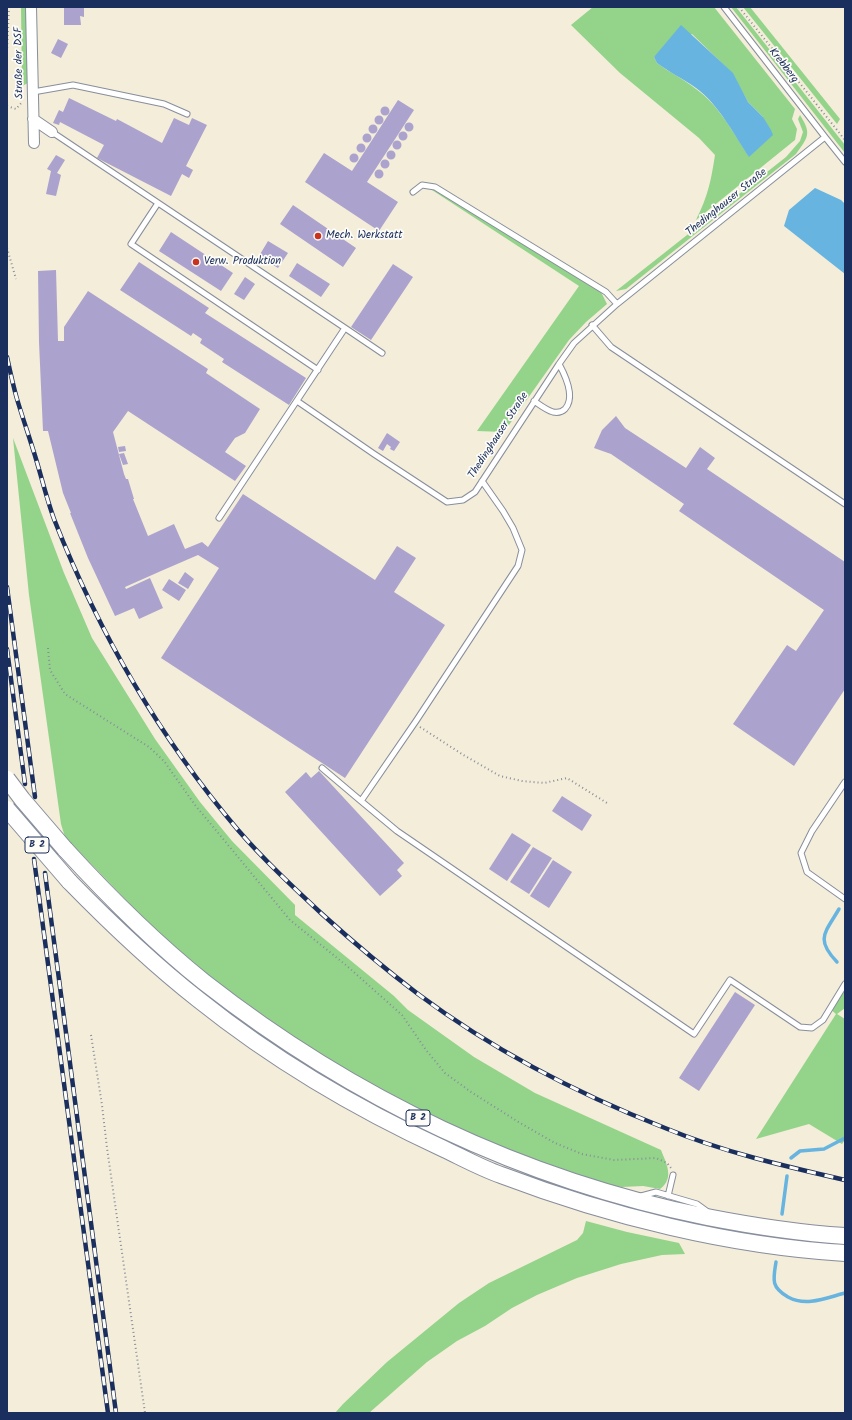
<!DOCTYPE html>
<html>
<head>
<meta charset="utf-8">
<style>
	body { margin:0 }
	#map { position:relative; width:852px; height:1420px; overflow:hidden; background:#f3edd9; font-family:Kalam,sans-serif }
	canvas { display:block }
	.frame { position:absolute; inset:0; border:8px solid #1b2f5e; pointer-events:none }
</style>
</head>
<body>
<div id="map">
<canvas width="852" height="1420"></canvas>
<div class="frame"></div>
</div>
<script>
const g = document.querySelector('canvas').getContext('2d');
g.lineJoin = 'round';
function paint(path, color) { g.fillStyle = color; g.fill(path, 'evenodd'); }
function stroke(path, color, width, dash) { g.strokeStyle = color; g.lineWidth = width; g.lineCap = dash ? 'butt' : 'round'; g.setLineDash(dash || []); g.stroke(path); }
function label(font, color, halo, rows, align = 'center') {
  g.font = font + ' Kalam,sans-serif'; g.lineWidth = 3.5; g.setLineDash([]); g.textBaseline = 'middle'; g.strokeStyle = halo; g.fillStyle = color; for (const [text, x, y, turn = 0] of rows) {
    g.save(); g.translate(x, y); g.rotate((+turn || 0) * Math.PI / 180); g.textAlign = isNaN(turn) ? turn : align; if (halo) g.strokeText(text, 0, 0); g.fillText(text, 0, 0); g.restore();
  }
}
const green = new Path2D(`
	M21,7H27L28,83L22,86Z
	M593,7H714L795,109L792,119L797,129L795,140L696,220C708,196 711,181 715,155L699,138L620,73L571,25ZM692,34L732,73L748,102L763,117L749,156C733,133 719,105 696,89C684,79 670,73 657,63L654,57Z
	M731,7H736L845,145V153Z
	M743,7H750L840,119L837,124Z
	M800,115C812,134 808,137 796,154L626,289L616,291L786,157L800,141L803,132L798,119Z
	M435,187L601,292L607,304L586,322L569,340L504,432L477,431L579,286L432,190Z
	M13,438L64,573L92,638L155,739L200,802L232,841L295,905V915L394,996L408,1010L474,1057L535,1093L661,1150C666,1163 675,1178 660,1189L643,1186L622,1187L581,1181L507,1153L364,1083L265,1019L215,981L156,931L65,837L61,824L29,595Z
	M845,990V1008L837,1014L845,1019V1140L842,1144L809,1124L756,1139L836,1014L830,1009Z
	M586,1221L627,1232L679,1243L685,1254L662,1255L621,1264L577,1278L537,1295L512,1308L485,1326L457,1341L427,1362L369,1413H335L343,1404L387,1362L459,1303L489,1283L577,1240L583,1233Z`);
const water = new Path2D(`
	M681,25L733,73L748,102L763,117L771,130L773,135L749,157C733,133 719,105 696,88C684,79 670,73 657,63L654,57Z
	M815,188L841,200L845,204V274L784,226L789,210Z`);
const stream = new Path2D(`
	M837,962C815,939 825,933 839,909
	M791,1158L800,1151L824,1149L845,1138
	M782,1214L787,1176
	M776,1262C773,1280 771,1287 788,1297C806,1307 826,1298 845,1293`);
const building = new Path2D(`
	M64,7H84V17L80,16L81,25H64Z
	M58,39L68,44L61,58L51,53Z
	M69,98L116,121L117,119L162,143L174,118L189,125L192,118L207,125L186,166L193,170L189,178L182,174L171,196L97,158L104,145L60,122L59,125L53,123L59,110L63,112Z
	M398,100L414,110L367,182L398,202L379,231L305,182L324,153L352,171Z
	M380.5 111a4.5 4.5 0 1 1 9 0a4.5 4.5 0 1 1-9 0Z
	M374.5 120a4.5 4.5 0 1 1 9 0a4.5 4.5 0 1 1-9 0Z
	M404.5 127a4.5 4.5 0 1 1 9 0a4.5 4.5 0 1 1-9 0Z
	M368.5 129a4.5 4.5 0 1 1 9 0a4.5 4.5 0 1 1-9 0Z
	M398.5 136a4.5 4.5 0 1 1 9 0a4.5 4.5 0 1 1-9 0Z
	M362.5 138a4.5 4.5 0 1 1 9 0a4.5 4.5 0 1 1-9 0Z
	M392.5 145a4.5 4.5 0 1 1 9 0a4.5 4.5 0 1 1-9 0Z
	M356.5 148a4.5 4.5 0 1 1 9 0a4.5 4.5 0 1 1-9 0Z
	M386.5 155a4.5 4.5 0 1 1 9 0a4.5 4.5 0 1 1-9 0Z
	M349.5 158a4.5 4.5 0 1 1 9 0a4.5 4.5 0 1 1-9 0Z
	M56,155L65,160L57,173L61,175L56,196L46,194L51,171L47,169Z
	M380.5 164a4.5 4.5 0 1 1 9 0a4.5 4.5 0 1 1-9 0Z
	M374.5 174a4.5 4.5 0 1 1 9 0a4.5 4.5 0 1 1-9 0Z
	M293,205L356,248L343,267L280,224Z
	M171,232L233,273L221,291L159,251Z
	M268,241L288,253L278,268L259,256Z
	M139,262L209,308L205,313L306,378L289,405L222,362L224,359L200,343L202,339L193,333L191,336L120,290Z
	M297,263L330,284L321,297L289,276Z
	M393,264L413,277L371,340L351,327Z
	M56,270L58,341H64V327L88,291L208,369L206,373L260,409L245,433L235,438L225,452L246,466L235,481L128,411L113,432L124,474L126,479H128L134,499H133L148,536L174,524L185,549L202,542L208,547L243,494L375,580L397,546L416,558L394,592L445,625L345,778L161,658L219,568L198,555L161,571L125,587L126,589L150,578L163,608L139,619L134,608L115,616L88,558L70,513H71L63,493L48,431H43L39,342L38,271Z
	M245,277L255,284L244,300L234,294Z
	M616,416L625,428L686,468L700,447L715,458L707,469L845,562V689L794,766L733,724L787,645L796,651L824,610L679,511L684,504L611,454L594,448L602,430Z
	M387,433L400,442L394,451L390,449L391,447L387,444L383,451L378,448Z
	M125,446L126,451L119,452L118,447Z
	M124,453L128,464L123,465L119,454Z
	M185,572L194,579L188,589L178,583Z
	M169,579L186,590L179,601L162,590Z
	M319,771L404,863L397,870L402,876L380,896L285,792L306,772L311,778Z
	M562,796L592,815L582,831L552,811Z
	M512,833L531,845L507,881L489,869Z
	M533,847L552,858L529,894L510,882Z
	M553,860L572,872L549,908L530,896Z
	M735,992L755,1005L699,1091L679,1078Z`);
const path = new Path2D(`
	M739,7L845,140
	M7,52L9,7
	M7,106L16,109L22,102
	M7,248L16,279
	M48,648L50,670L65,694L149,747L164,761L195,805L290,920L347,966L402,1015L426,1050L445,1073L471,1092L520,1123L555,1143L582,1154L614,1160L656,1158L667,1163L671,1168
	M420,727L465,756L500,776L522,781L544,783L567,778L607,803
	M91,1035L102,1105L107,1148L145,1413`);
const service = new Path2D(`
	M724,7L825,137
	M33,92L73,85L164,104L187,114
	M52,132L345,328L219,518
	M413,192L422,185L435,187L606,292L617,304
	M158,203L131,244L318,370
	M592,325L611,347L845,504
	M345,328L382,353
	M297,401L374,454L447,502L463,500L475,492L559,364L574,343L617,304L825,137L845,162
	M534,401C540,405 546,410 553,412C558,413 562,412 565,409C576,397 565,375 559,364
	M482,481L503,511L513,528L522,550L518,566L416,721L361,801L397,831L694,1034L730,980L800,1027L812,1028L823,1020L845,984
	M322,768L361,801
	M845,782L812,831L801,853L807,872L845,899
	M641,1196L656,1192L697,1204L708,1212
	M668,1196L673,1175`);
const minor = new Path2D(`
	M31,7L34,143
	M33,119L52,132`);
const primary = new Path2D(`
	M65,849C108,896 154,942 204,982C352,1098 523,1180 707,1217C753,1226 799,1233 845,1236
	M69,881C110,923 153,964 199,1000C274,1060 357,1109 444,1149C463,1158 481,1168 501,1175C609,1216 729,1246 845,1253`);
const rail = new Path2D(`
	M7,357C10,371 13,385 17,399C23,419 30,439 36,459C42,479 47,500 54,519C98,631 160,738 238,830C264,860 293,887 322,914C353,942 385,969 418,994C493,1050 578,1094 665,1128C723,1152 784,1166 845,1180
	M7,587L35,797
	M7,649L25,784
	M34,859L108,1413
	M45,873L116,1413`);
const primaryBridge = new Path2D(`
	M7,779L22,799L65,849
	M7,809L69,881`);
const markers = [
	[318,236,4,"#c8321e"],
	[196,262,4,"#c8321e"]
];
const shields = [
	[37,845,24],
	[418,1118,24]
];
const shieldNames = [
	["B 2",37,845],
	["B 2",418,1118]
];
const streetNames = [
	["Straße der DSF",20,63,-91],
	["Krebberg",783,66,52],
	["Thedinghauser Straße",727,203,-39],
	["Thedinghauser Straße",499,436,-57]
];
const poiNames = [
	["Mech. Werkstatt",326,236],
	["Verw. Produktion",204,262]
];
paint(green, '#94d38a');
paint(water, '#67b4e1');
stroke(stream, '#67b4e1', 3.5);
paint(building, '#aba3ce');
stroke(service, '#878e9c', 7);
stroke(minor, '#878e9c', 12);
stroke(primary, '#878e9c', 18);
stroke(path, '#878e9c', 2, [1, 3]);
stroke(service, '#fff', 5);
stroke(minor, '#fff', 10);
stroke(primary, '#fff', 16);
stroke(rail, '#1b2f5e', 4.5);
stroke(rail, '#fdfcf7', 3, [9]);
stroke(primaryBridge, '#878e9c', 18, []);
stroke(primaryBridge, '#fff', 16);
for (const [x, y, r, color] of markers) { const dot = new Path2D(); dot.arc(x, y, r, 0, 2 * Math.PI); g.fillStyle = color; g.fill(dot); stroke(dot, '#fdfcf7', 1.5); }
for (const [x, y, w] of shields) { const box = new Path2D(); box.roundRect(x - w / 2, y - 8, w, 16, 3); g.fillStyle = '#fdfcf7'; g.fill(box); stroke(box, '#1b2f5e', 1); }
label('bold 10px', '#1b2f5e', null, shieldNames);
label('11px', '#1b2f5e', '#fdfcf7', streetNames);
label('11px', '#1b2f5e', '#fdfcf7', poiNames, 'left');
</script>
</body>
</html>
